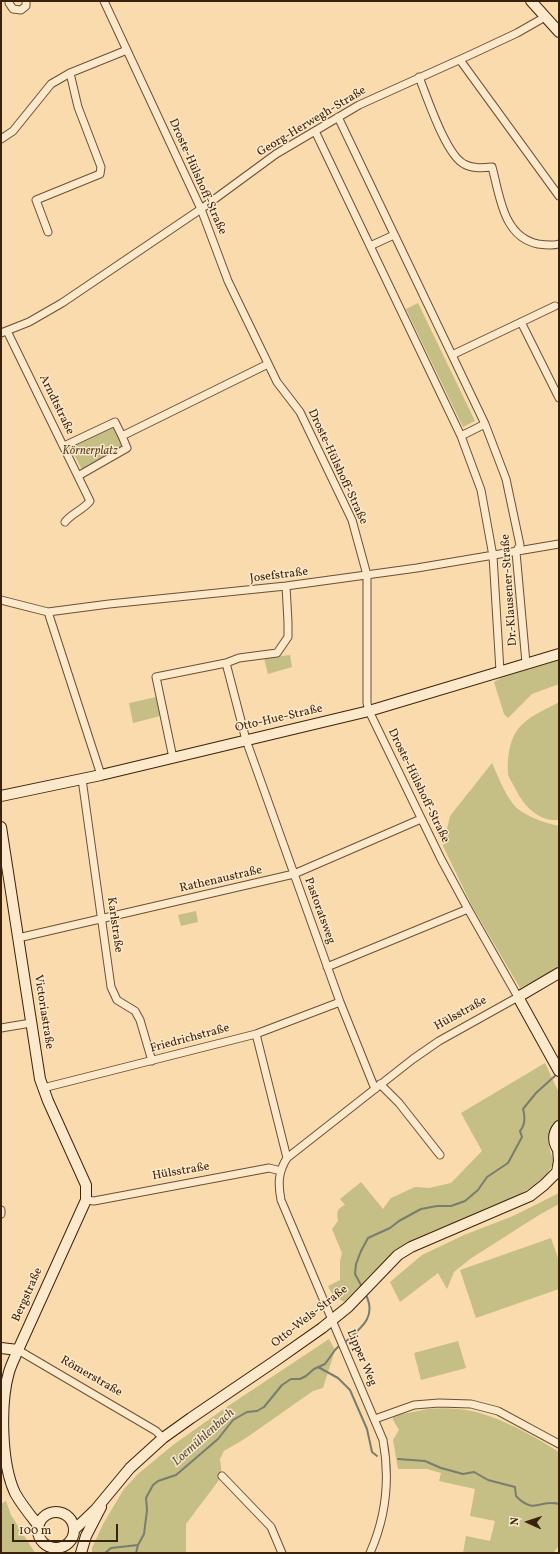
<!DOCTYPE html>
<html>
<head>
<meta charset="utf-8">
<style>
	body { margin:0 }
	#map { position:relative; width:560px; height:1554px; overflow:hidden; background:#fadbad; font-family:Vollkorn,serif }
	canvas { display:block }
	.frame { position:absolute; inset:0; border:2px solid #3b220d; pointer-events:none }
	.north { position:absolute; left:508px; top:1502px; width:40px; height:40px; -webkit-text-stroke:3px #fce8ca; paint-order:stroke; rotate:273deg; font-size:11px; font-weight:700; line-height:16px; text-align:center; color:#3b220d }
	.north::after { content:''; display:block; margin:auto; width:14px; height:18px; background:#3b220d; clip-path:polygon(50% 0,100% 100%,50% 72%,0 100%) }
	.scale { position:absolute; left:12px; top:1524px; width:106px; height:18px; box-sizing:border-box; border:2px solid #3b220d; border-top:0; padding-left:5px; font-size:12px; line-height:14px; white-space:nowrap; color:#3b220d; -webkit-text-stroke:3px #fce8ca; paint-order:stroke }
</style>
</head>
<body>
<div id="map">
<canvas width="560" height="1554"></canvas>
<div class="frame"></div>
<div class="north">N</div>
<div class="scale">100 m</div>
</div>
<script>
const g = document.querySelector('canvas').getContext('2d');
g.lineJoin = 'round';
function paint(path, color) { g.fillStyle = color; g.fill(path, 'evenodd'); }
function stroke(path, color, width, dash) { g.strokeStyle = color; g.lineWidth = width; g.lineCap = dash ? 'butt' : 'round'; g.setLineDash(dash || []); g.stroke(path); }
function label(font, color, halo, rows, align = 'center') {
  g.font = font + ' Vollkorn,serif'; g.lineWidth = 3; g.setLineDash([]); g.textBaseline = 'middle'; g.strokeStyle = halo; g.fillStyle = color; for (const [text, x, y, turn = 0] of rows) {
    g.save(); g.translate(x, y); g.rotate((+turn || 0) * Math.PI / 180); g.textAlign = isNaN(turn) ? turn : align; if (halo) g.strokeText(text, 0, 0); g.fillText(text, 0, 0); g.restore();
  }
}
const green = new Path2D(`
	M418,303L475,421L463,427L406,309Z
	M113,426L123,448L82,470L71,448Z
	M290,655L292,667L268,674L264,658Z
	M559,657V684L532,694L508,718L504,714L494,682L515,670Z
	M156,697L160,716L133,723L129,703Z
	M559,702V820C538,822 523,805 515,788C513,784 509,778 508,774C507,760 509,740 518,729C528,716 545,710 559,702Z
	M492,763C498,776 507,800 518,809C530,818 545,823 559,826V968L520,988L472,906L443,846L450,816Z
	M196,911L198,922L181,926L178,915Z
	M545,1063L559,1093V1119C544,1134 548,1144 554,1162L547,1174L536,1184L519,1195L452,1224L394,1253L371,1274L344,1302C335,1296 333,1297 328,1286L340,1280V1261L342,1253L332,1229L338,1221C337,1212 336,1209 345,1205L340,1199L361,1182L383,1209L391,1198L415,1187L429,1188L451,1183L482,1151L461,1113Z
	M559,1193V1204L539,1215L470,1259L454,1272L447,1289L438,1273L400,1302L390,1282L422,1255L464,1235L513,1216Z
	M551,1238L559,1261V1289L476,1318L460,1270Z
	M329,1339L335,1350L323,1388L313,1391L246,1438L224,1451L220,1459L222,1476L186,1524V1553H92V1548L103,1524L124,1489L138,1474L173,1445L228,1406Z
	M458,1341L466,1368L421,1380L414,1353Z
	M428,1409C438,1408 448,1408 458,1409C493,1412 530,1434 559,1452V1546L553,1553H463L466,1536L490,1541L495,1521L470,1516L475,1489L439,1481L441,1473L427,1469H398L393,1440L399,1430L393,1420V1416Z
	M6,1501L11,1515L35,1553H1V1504Z`);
const stream = new Path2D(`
	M362,1287L355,1274L356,1264L361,1251L368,1238L390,1228L399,1221L421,1209L437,1206H451L465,1201L478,1190L487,1177L508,1163L522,1137L520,1131C525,1125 525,1116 523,1109L536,1093L557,1074
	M344,1343C361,1328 378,1317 365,1293
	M318,1367L338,1378L350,1390L367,1429L372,1452L377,1456
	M398,1459L425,1461L441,1468L463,1474L474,1472L488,1480L515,1487L516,1496C535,1516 541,1498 559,1504
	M105,1553L111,1548L138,1545L144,1534L147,1510L146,1498L153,1485L158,1481L176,1475L218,1439L233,1420L247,1412L257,1411L264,1407L282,1385L291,1379H300L306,1376L314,1369L325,1364L335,1350L340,1345
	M136,1553L138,1545`);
const street = new Path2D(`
	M9,1V3L13,9L21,10L26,6V1
	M104,1L201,209L228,281L277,382L300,412L352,520L367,575V703L369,711L441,859L468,909L518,997L439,1041L413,1059L287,1158C278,1172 278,1184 281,1200L383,1440C390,1478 386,1517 370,1553
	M460,60L559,196
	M419,77C427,97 446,155 464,164C473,169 483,168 492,167C500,196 503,237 538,244C545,245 552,246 559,244
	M338,117L485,424L506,479L520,545L516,552L526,663
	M315,131L461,436L481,490L493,556L500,671
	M1,139L13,131L51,84L70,73L127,50
	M48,232L36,200L100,174L101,167L78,107L70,73
	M370,246L394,235
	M521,322L559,398
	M7,331L90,501C83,510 72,513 65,522
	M1,333L29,322L62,303L201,209L276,154L359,105L470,55L517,33L545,17
	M452,355L555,306
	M461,436L485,424
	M64,446L115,422L122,436L268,364
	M78,476L127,448L122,436
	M1,600L48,612L109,604L286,586L417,568L559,544
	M48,612L101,775
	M226,663L239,658L277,653L288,637V622L286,586
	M173,758L156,677L226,663L246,740L340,1002L375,1089
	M82,779L111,987L117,1000L135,1011L140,1020L152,1061
	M18,938L294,874L421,819
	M327,967L468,909
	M1,1028L31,1023
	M256,1034L287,1158
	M380,1084L399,1103L440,1155
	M43,1088L256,1034L340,1002
	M86,1200L94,1201L269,1168L281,1171
	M1,1210V1214
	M18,1350L156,1431L163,1438
	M375,1419L414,1405L439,1403L471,1404L498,1411L559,1444
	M222,1476L271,1527L282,1553`);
const secondary = new Path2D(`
	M531,1L559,32
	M1,796L101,775L369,711L559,654
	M1,827L40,1079L48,1101L86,1185V1200L18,1350C15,1357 11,1365 9,1372C0,1403 1,1463 15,1493C21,1504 30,1515 38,1525
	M559,973L518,997L559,1071
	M559,1126C552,1134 553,1143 559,1151
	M557,1172L559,1161L558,1149
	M1,1348L18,1350
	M38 1530a18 18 0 1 1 36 0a18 18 0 1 1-36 0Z
	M75,1529L96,1509L130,1468L163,1438L191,1418L275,1361L322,1328L348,1307L398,1255L411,1247L530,1196L544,1185L559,1170
	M81,1553L86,1536L101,1507`);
const streetNames = [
	["Georg-Herwegh-Straße",312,122,-31],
	["Droste-Hülshoff-Straße",197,177,66],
	["Arndtstraße",56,405,64],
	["Droste-Hülshoff-Straße",337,467,65],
	["Josefstraße",279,576,-7],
	["Dr.-Klausener-Straße",510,590,-94],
	["Otto-Hue-Straße",279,719,-13],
	["Droste-Hülshoff-Straße",418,786,64],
	["Rathenaustraße",221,880,-13],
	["Pastoratsweg",319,911,70],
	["Karlstraße",114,925,82],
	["Victoriastraße",43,1012,81],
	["Hülsstraße",461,1014,-29],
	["Friedrichstraße",190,1039,-15],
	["Hülsstraße",181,1172,-10],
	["Bergstraße",28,1295,-66],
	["Otto-Wels-Straße",310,1317,-38],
	["Lipper Weg",361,1358,67],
	["Römerstraße",91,1377,30]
];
const parkNames = [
	["Körnerplatz",90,452]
];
const waterNames = [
	["Loemühlenbach",204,1438,-42]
];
paint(green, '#c5be85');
stroke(stream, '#787d70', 2);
stroke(street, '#6b5035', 9);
stroke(secondary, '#3b220d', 12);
stroke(street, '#fce8ca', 7);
stroke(secondary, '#fce8ca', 10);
label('12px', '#3b220d', '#fce8ca', streetNames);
label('italic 12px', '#5e492b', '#fce8ca', parkNames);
label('italic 13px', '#5a4f3f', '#fce8ca', waterNames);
</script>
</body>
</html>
